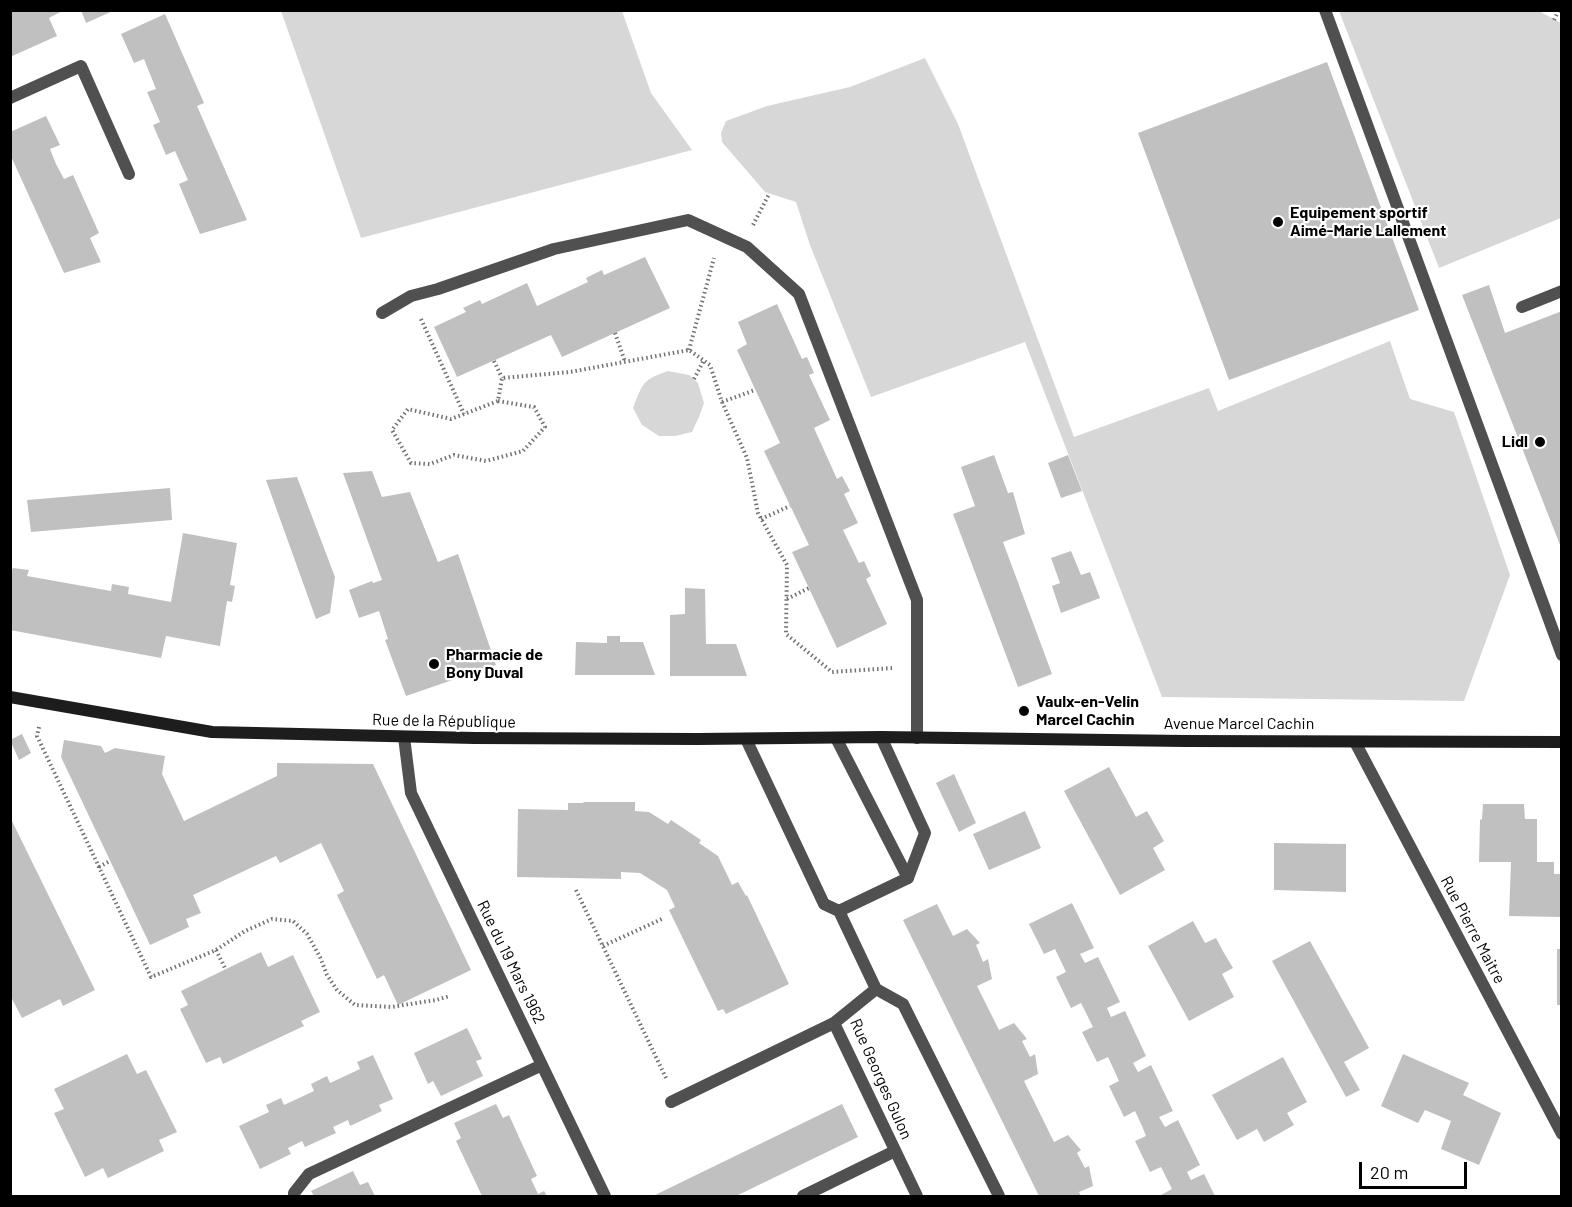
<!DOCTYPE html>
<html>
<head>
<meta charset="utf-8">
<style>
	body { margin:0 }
	#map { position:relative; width:1572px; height:1207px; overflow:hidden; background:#fff; font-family:Barlow,sans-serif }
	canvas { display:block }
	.frame { position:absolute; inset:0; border:12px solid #000; pointer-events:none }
	.scale { position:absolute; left:1359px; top:1162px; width:108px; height:27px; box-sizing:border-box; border:3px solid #000; border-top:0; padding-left:8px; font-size:18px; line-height:21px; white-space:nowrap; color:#000; -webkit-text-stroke:4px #fff; paint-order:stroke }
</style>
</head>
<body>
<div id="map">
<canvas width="1572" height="1207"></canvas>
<div class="frame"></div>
<div class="scale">20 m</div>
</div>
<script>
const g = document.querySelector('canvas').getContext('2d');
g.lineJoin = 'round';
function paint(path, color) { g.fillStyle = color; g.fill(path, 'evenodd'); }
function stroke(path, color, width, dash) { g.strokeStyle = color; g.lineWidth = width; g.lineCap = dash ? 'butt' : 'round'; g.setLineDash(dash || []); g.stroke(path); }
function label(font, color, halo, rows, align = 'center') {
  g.font = font + ' Barlow,sans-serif'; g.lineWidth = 4.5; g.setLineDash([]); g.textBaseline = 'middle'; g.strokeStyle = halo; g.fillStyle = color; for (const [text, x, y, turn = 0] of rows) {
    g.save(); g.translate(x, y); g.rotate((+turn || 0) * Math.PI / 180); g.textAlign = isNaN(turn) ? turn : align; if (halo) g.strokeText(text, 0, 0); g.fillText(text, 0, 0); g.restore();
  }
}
const green = new Path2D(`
	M281,11H622L651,93L692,150L361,238Z
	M1339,11H1539L1561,23V218L1439,268Z
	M925,58L958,124L1074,437L1209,388L1218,411L1390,341L1410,399L1454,412L1510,575L1464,701L1162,697L1025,342L871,397L810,245L796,202L765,192L722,142L721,133L726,121L767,106L850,87Z
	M668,371L689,375L698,383L704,403L699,417L692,432L675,436H659L642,425L633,408C643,383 642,380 668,371Z`);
const building = new Path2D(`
	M10,10H64L49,18L57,36L10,57Z
	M81,10H115L86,23Z
	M165,14L204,103L197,106L247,220L200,234L179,184L188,180L175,151L166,155L153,125L160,122L147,92L156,89L144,59L134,63L121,34Z
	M1327,62L1419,310L1229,380L1138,133Z
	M46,116L60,145L50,149L56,164L64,179L73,175L99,233L90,238L101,262L64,273L10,154V132Z
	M645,257L670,308L562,357L551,335L457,377L434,327L466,312L463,308L480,300L482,304L527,283L537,306L588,282L586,278L602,270L604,275Z
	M1489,285L1505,333L1562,311V550L1462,295Z
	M777,304L802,359L807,357L814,373L809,375L830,420L814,428L837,479L842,476L850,491L844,494L858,523L843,530L859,563L864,561L871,576L866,579L887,624L837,648L792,552L809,545L764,451L780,443L737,350L747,344L738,322Z
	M994,455L1008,493L1013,492L1025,534L1003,542L1052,674L1018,687L953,514L975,506L961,467Z
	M1068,455L1082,491L1061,498L1048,463Z
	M372,471L382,497L410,492L438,562L458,554L496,665L406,696L385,640L388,639L379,611L359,618L349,590L372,581L373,583L382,580L343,473Z
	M297,477L335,577L330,613L316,619L266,480Z
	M170,488L172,520L31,532L27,500Z
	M183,533L237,543L230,585L235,586L232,602L227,601L220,646L166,636L161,658L10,630V574L13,568L29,570L27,576L111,591L112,584L129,587L128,594L171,602Z
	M1071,551L1081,575L1090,572L1100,598L1061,613L1052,586L1060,583L1051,558Z
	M685,588L705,589L706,644H736L747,676H670V615L685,614Z
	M607,636H620V642H643L655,675H575L576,642L607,643Z
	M22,734L31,753L19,760L10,740Z
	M64,740L101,746L105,753L115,748L165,756L162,774L184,821L277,776V763L373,764L471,970L398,1005L384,975L377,979L337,895L344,891L321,843L280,863L276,856L193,895L201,913L186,919L189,927L150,945L61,757Z
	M1109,767L1136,817L1147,811L1164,841L1153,848L1165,870L1120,895L1064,791Z
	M954,774L976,823L959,832L936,783Z
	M583,802H635V811L649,812L668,824L671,820L701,840L699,843L718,856L732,885L738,882L746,896L747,895L789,984L726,1014L723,1009L718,1011L669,910L675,907L667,890L640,873L621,872V879L517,877L518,809L568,810V803H584Z
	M1483,804H1524L1525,819H1537V862H1554V874H1562V917L1509,916L1511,862H1479L1480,820L1482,819Z
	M1025,811L1041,848L989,870L973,834Z
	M10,817L95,990L63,1006L60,999L22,1018L10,995Z
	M1274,843L1346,844V892L1274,890Z
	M1072,903L1094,948L1080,954L1085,963L1098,957L1120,1002L1107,1008L1111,1017L1125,1011L1146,1056L1133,1063L1138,1072L1151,1065L1173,1111L1159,1117L1165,1127L1178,1120L1200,1165L1187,1172L1191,1180L1204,1174L1215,1196H1162L1161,1195L1172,1189L1161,1167L1150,1172L1135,1141L1146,1136L1142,1126L1135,1111L1124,1117L1109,1086L1119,1081L1115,1072L1108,1057L1097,1062L1082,1032L1093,1027L1081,1003L1071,1008L1056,977L1066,972L1055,949L1044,954L1029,924Z
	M937,904L953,936L967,929L980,943L976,945L983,962L988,959L992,979L977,986L999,1030L1014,1023L1027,1039L1022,1041L1030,1057L1035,1054L1038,1074L1024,1081L1054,1142L1068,1135L1081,1150L1077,1153L1085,1168L1089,1166L1093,1186L1079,1192L1081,1196H1039L903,920Z
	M1193,921L1205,943L1216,938L1224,953L1233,968L1222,974L1234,997L1189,1021L1148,946Z
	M1310,941L1369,1048L1344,1062L1360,1090L1346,1097L1272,961Z
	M1557,949H1562V1005H1557Z
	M261,952L268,967L293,955L320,1012L301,1021L304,1026L223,1064L220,1057L206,1063L180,1009L188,1005L181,991Z
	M467,1028L482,1059L476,1061L483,1076L441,1096L433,1081L428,1084L414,1053Z
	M127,1054L137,1074L146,1070L177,1132L159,1140L164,1151L108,1178L103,1168L85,1177L54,1113L64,1109L54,1089Z
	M1403,1054L1469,1083L1463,1095L1501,1113L1479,1165L1441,1149L1451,1121L1425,1110L1418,1123L1381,1106Z
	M373,1055L393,1099L379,1105L382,1111L350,1126L348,1120L333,1127L336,1133L305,1147L302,1141L288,1148L291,1154L260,1169L239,1126L269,1112L266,1105L281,1098L284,1105L314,1091L311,1084L327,1076L330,1083L360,1069L357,1062Z
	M1283,1057L1307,1102L1287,1113L1294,1125L1264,1142L1257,1129L1237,1140L1212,1095Z
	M496,1104L503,1118L509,1115L523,1146L537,1176L531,1179L538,1194L544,1191L547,1196H482L456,1141L461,1138L454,1123Z
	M842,1104L858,1137L736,1196H653Z
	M353,1171L360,1185L368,1182L375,1196H314L311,1191Z`);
const path = new Path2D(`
	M1554,20L1559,10
	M753,225L769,194
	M421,319L464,414
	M615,333L625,362
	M689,350L714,258
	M494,361L502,378
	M694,379L704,360
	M498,401L534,407L545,427L523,451L486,461L454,455L430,464L411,463L392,430L408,409L451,419L498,401L502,378L570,372L689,350L710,365L722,402L747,458L758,513L787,565L786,634L832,672L893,668
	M722,402L755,390
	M761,519L790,506
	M787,599L809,588
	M39,727L37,736L151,977L216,950L245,931L272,919L293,921L307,934L320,957L327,975L337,990L355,1005L391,1007L436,1000L450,996
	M99,867L110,861
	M576,890L666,1078
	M603,946L664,918
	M216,950L226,970`);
const lane = new Path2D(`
	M1325,10L1562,655
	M1522,307L1562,291
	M382,313L411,296L438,289L554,249L688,220L747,247L799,294L917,600V738
	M836,738L908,878`);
const street = new Path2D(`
	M10,98L81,66L129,174
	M404,737L411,793L605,1196
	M746,739L824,904L839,911L876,989L903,1004L999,1196
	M1355,742L1562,1134
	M839,911L908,878L925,833L881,737
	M876,989L834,1023L917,1196
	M671,1102L834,1023
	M294,1196V1193L309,1174L542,1065
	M803,1196L895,1151`);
const secondary = new Path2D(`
	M10,697L212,732L475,738L698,739L881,737L1186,741L1562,742`);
const markers = [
	[1278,222,6,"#000"],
	[1540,442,6,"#000"],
	[434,664,6,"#000"],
	[1024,711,6,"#000"]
];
const poiNames = [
	["Equipement sportif",1290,213],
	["Aimé-Marie Lallement",1290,231],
	["Lidl",1528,442,"right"],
	["Pharmacie de",446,655],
	["Bony Duval",446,673],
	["Vaulx-en-Velin",1036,702],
	["Marcel Cachin",1036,720]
];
const streetNames = [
	["Rue de la République",444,721,1],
	["Avenue Marcel Cachin",1239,724],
	["Rue Pierre Maitre",1473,930,62],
	["Rue du 19 Mars 1962",511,962,64],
	["Rue Georges Gulon",881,1079,66]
];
paint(green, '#d7d7d7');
paint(building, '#c0c0c0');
stroke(path, '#727272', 4, [1.5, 3]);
stroke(lane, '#505050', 12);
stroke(street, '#505050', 12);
stroke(secondary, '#1d1d1d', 12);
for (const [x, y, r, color] of markers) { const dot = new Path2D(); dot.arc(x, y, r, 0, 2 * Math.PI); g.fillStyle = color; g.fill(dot); stroke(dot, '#fff', 2); }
label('bold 16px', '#000', '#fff', poiNames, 'left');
label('16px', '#000', '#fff', streetNames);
</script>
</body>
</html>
